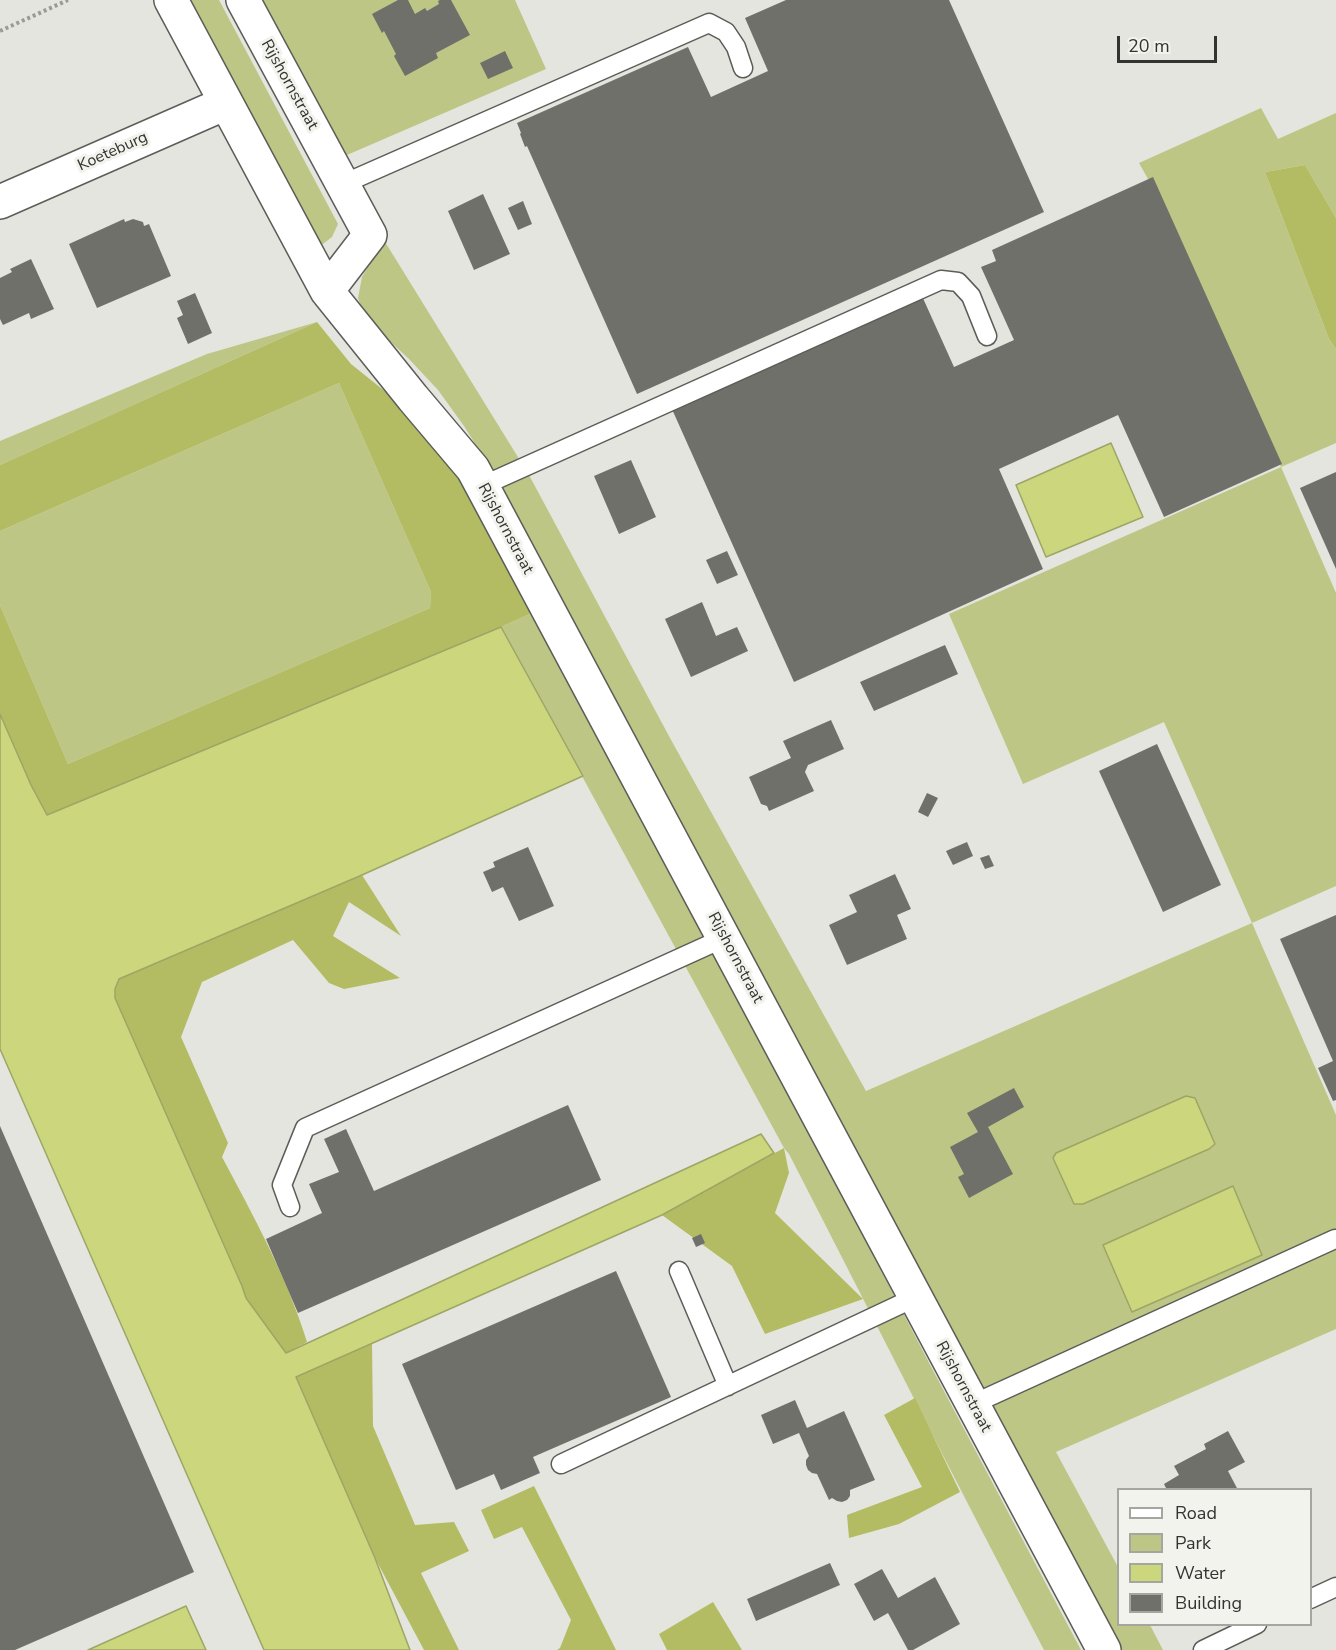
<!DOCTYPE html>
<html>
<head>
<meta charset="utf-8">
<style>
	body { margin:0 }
	#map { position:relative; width:1336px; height:1650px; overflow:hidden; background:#e4e5df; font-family:"Nunito Sans",sans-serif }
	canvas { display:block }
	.legend { position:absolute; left:1117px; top:1488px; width:195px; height:138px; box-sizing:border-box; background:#f2f3ec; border:2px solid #a6a6a1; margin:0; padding:8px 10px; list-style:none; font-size:18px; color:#333331 }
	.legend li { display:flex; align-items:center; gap:12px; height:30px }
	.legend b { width:30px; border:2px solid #a6a6a1 }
	.scale { position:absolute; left:1117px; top:36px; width:100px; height:27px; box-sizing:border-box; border:3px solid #333331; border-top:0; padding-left:8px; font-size:18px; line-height:21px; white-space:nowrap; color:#333331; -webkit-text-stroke:4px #f2f3ec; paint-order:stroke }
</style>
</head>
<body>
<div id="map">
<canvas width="1336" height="1650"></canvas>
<ul class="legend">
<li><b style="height:8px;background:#fff"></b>Road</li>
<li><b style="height:16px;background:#bdc685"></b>Park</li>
<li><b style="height:16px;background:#ccd67c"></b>Water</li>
<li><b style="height:16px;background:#6f706a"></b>Building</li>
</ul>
<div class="scale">20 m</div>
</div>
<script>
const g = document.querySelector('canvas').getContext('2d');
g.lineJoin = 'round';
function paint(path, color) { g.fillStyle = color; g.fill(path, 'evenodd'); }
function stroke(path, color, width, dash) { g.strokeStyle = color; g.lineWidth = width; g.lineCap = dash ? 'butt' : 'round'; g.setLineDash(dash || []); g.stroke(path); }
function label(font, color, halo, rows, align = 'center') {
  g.font = font + ' "Nunito Sans",sans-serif'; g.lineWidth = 6; g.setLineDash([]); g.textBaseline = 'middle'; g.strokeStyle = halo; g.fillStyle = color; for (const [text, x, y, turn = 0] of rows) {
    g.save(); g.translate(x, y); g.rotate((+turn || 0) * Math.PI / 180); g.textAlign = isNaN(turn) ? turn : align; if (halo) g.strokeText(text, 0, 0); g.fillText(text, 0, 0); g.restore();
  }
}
const green = new Path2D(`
	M187,0H219L338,224L332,237L319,247Z
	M257,0H515L546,69L340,158Z
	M1261,108L1278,139L1336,113V218L1305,165L1265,172L1329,339L1336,349V443L1281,467L1336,593V886L1252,923L1336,1115V1329L1056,1452L1118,1567V1624L1150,1625L1163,1650H1118L501,485L464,426L438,390L409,359L364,317L358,298L362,277L376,253L382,237L529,475L670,738L866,1091L1252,923L1164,722L1023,784L949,614L1281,467L1148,179L1139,163ZM1186,1096L1215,1144L1209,1149L1082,1204H1074L1056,1153Z
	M317,322L0,465V441L207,354Z
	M339,383L431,592L430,608L68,764L0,605V531Z
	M534,612L802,1118L927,1359L1081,1650H1044C957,1485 874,1319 789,1154L784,1148L501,627Z`);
const forest = new Path2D(`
	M1305,165L1336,218V349L1329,339L1265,172Z
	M317,322L351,364L417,417L460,477L534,612L501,627L47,815L31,785L0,714V605L68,764L430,608L431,592L339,383L0,531V465Z
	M362,875L401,936L349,902L333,936L400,978L344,989L329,983L293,940L202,982L181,1037L228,1143L222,1157C254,1217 287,1277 307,1342L286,1353L246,1298L242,1286L115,998V989L119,979Z
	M784,1148L789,1173L775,1213L863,1299L765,1334L732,1266L662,1215Z
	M372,1343L373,1426L415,1525L454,1522L469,1551L421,1573L459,1650H424L375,1558L296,1377Z
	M915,1398L960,1492L899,1524L849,1538L847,1515L922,1487L884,1415Z
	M534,1486L616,1650H557L560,1648L571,1620L522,1527L494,1539L481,1510Z
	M713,1602L742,1650H667L659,1634Z`);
const water = new Path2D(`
	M1111,443L1143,517L1046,557L1016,485Z
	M501,627L583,776L362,875L119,979L115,989V998L242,1286L246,1298L286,1353L761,1134L774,1153L662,1215L296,1377L375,1558L410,1650H264L0,1049V714L31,785L47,815Z
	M1186,1096L1195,1098L1215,1144L1209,1149L1083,1204H1074L1053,1158L1056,1153Z
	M1233,1186L1262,1255L1132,1312L1103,1245Z
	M186,1606L206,1650H88Z`);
const building = new Path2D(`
	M398,0H408L415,14L425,8L427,11L439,4L438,1L440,0H451L470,35L436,53L438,58L405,76L394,56L396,54L384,31L382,33L372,14Z
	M786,0H949L1044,212L637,394L527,146L525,147L520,134L521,133L517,123L688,47L711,97L768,71L745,18Z
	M505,51L513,68L488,79L480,63Z
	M1153,177L1282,464L1164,517L1118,415L999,469L1043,569L794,682L671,407L922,296L954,367L1014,340L981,267L996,261L992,250Z
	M483,194L510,254L474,270L448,211Z
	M523,201L532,224L518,230L508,208Z
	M124,219L125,222L133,219L143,222L144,226L149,224L171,276L97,308L69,244Z
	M31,259L54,309L31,319L29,313L3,325L0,319V278L12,272L10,269Z
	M195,293L212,333L188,344L177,318L183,315L177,301Z
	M631,460L656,517L619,534L594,476Z
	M1336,472V569L1300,488Z
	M727,551L738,575L717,584L706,560Z
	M702,602L716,636L737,627L748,651L691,677L665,619Z
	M945,645L958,674L874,711L860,682Z
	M831,720L844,749L808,765L805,772L814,791L769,811L767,806L761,804L749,777L791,758L783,741Z
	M1157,744L1221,885L1163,912L1099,771Z
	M927,793L938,798L928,817L918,812Z
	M967,842L973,856L953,865L946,851Z
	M528,847L554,906L519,921L503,887L492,892L483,872L495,867L493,862Z
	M989,855L994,866L985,869L980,858Z
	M895,874L911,909L897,915L907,939L847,965L829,925L857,912L849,895Z
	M1336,915V1100L1333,1101L1318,1068L1333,1061L1280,939Z
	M1014,1088L1024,1107L988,1127L1013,1174L969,1198L958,1177L964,1174L950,1147L978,1132L967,1113Z
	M568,1105L601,1180L298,1313L266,1239L322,1213L309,1184L339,1172L324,1139L346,1129L374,1191Z
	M0,1126L194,1572L15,1650H0Z
	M701,1234L705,1243L696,1247L692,1238Z
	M616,1271L671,1397L533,1457L540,1473L501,1490L494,1474L456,1490L402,1364Z
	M795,1400L807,1428L844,1411L875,1480L850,1490V1496L847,1500L842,1502L837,1501L832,1498L829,1500L817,1474L812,1473L808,1470L806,1465V1460L809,1456L799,1433L773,1444L761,1415Z
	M1228,1431L1245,1462L1228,1471L1238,1490H1167L1164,1484L1179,1475L1174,1466L1206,1449L1204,1444Z
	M830,1563L840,1585L756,1621L747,1599Z
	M882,1569L898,1598L935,1577L960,1624L913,1650H908L888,1613L874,1621L854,1584Z`);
const path = new Path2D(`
	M0,31L68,0`);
const lane = new Path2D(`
	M343,184L709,23L726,32L736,47L743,68
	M482,486L941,280L958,282L971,296L987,336
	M290,1207L282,1185L305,1128L724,938
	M679,1271L728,1386
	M973,1404L1335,1239
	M561,1464L916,1297
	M1310,1599L1336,1587
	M1203,1650L1257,1624`);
const street = new Path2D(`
	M171,0L327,291L413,398L473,469L1104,1650
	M243,0L370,235L327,291
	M0,202L226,103`);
const streetNames = [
	["Rijshornstraat",289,85,61],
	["Koeteburg",113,152,-24],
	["Rijshornstraat",505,529,62],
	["Rijshornstraat",735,958,62],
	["Rijshornstraat",963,1387,62]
];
paint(green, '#bdc685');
paint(forest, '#b3bc63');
paint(water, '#ccd67c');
stroke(water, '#9ea566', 1.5);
paint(building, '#6f706a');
stroke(lane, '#5c5d58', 21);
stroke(street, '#5c5d58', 36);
stroke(path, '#9a9b96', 4, [3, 3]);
stroke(lane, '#fff', 18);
stroke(street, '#fff', 33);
label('16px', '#333331', '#f2f3ec', streetNames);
</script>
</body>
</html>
